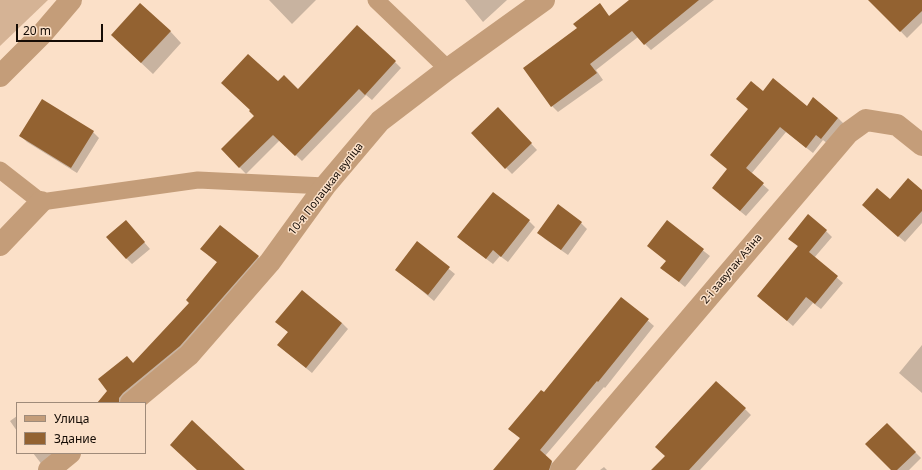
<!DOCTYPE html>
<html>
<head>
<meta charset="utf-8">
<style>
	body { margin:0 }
	#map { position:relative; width:922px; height:470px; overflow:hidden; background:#fbe0c8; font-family:"Noto Sans",sans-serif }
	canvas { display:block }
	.legend { position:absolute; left:16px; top:402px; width:130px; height:52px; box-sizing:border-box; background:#fbe0c8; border:1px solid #9f8b7a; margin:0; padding:5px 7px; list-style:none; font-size:12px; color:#150c05 }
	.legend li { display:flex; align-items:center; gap:8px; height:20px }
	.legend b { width:20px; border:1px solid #9f8b7a }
	.scale { position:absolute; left:16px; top:24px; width:87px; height:18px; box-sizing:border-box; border:2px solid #150c05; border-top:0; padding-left:5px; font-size:12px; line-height:14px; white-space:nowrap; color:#150c05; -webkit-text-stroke:3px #fbe0c8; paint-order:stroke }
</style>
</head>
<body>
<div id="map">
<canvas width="922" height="470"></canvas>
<ul class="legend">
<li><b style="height:5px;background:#c49d79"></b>Улица</li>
<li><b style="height:11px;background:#936231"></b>Здание</li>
</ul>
<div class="scale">20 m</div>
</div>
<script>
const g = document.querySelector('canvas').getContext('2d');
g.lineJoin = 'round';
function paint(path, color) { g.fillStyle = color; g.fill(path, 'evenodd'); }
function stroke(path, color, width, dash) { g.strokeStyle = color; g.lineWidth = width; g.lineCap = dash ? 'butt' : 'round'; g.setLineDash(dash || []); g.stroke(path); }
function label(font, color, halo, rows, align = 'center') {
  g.font = font + ' "Noto Sans",sans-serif'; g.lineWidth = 3; g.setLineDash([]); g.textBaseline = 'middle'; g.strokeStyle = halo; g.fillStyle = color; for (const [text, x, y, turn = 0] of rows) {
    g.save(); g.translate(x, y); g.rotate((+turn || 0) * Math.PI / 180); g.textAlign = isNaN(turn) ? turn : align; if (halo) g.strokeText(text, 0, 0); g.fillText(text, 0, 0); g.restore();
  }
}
const green = new Path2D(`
	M0,0H48L0,46Z`);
const shadow = new Path2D(`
	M269,0H316L292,24Z
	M465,0H507L483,22Z
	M631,0H714L651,50L638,37L596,70L603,80L558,112L552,106L524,68L578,28L600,5L610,17Z
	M871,0H922V23L907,38Z
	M170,31L181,43L153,74L124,47Z
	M395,62L401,68L372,100L366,95L302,161L280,140L246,174L222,149L255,116L278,83L298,90Z
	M763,92L838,118L844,124L828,144L823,140L813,153L786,132L751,174L769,190L746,216L719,194L728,170Z
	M498,108L537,150L512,174L472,133Z
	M93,132L99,138L77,173L27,142L21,136Z
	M922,192V223L905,242L869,211L890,200Z
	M529,221L535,227L508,262L500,256L493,264L465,243Z
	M667,222L710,256L685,287L662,268L667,261L648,246Z
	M581,223L587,229L568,255L545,239L539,233Z
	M132,228L150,249L132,264L126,258Z
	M826,231L832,237L814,258L843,283L821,309L813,303L793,326L758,296L798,247L790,238Z
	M417,243L455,274L434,301L396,269Z
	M208,255L258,257L264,263L186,352L126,403H98L111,389L127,357L134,364L190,303L218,263Z
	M622,298L654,326L605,388L604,387L545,456L555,465L551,470H494L521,439L516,435L544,394Z
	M277,322L342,323L348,329L312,373L285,351L289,333Z
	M922,345V393L899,373Z
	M745,409L751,415L700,470H653Z
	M17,416V431L10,421Z
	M887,424L921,458L909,470H892Z
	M33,453H61L43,466Z
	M604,467L607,470H600Z`);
const building = new Path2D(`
	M629,0H699L644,45L632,31L590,64L597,73L551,107L523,68L577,28L573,24L600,3L609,16Z
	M868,0H922V11L900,32Z
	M140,3L171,31L141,63L111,35Z
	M357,25L396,61L365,95L359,89L295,156L273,135L239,168L221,149L254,116L249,111L250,110L221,83L248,54L278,81L284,75L298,89Z
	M773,78L807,106L813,97L838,118L821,139L816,135L806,148L780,127L746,168L764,183L740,211L712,188L727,169L710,155L748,109L736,99L751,81L763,91Z
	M42,99L94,131L71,168L19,136Z
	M498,107L532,143L505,169L471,133Z
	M908,178L922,190V211L898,237L862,205L877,188L890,199Z
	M493,192L530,220L501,257L493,250L486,259L457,237Z
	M558,204L582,222L561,250L537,233Z
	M808,214L827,230L809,252L838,276L815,304L806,297L787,321L757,296L798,246L788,239Z
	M126,220L145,242L126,259L106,237Z
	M667,220L704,249L679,282L660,268L666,261L647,246Z
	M220,225L259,256L180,346L123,393L119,398V402L117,403H97L107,391L98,379L127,356L133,363L189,303L186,300L217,262L200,249Z
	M417,241L450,267L428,295L395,270Z
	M302,290L342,323L306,368L277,345L288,332L275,322Z
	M621,297L649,319L598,382L597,381L540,450L552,461L549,470H493L520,438L508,429L541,390L544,392Z
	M716,381L746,408L689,470H651L665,456L655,447Z
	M192,420L245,470H197L170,445Z
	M887,423L916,452L897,470H891L865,444Z`);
const lane = new Path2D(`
	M376,0L448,69
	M0,170L41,202L198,180L325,186`);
const street = new Path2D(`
	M0,76L42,34L71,0
	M0,245L41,202
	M131,403L189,355L270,262L325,186L380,121L448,69L544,0
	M49,470L70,453
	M561,470L848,133L866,120L897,125L922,145`);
const streetNames = [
	["10-я Полацкая вуліца",326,189,-52],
	["2-і завулак Азіна",732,269,-50]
];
paint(green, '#d5b395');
paint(shadow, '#0003');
paint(building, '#936231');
stroke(lane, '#c49d79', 17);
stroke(street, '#c49d79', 22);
label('11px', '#150c05', '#fbe0c8', streetNames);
</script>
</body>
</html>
